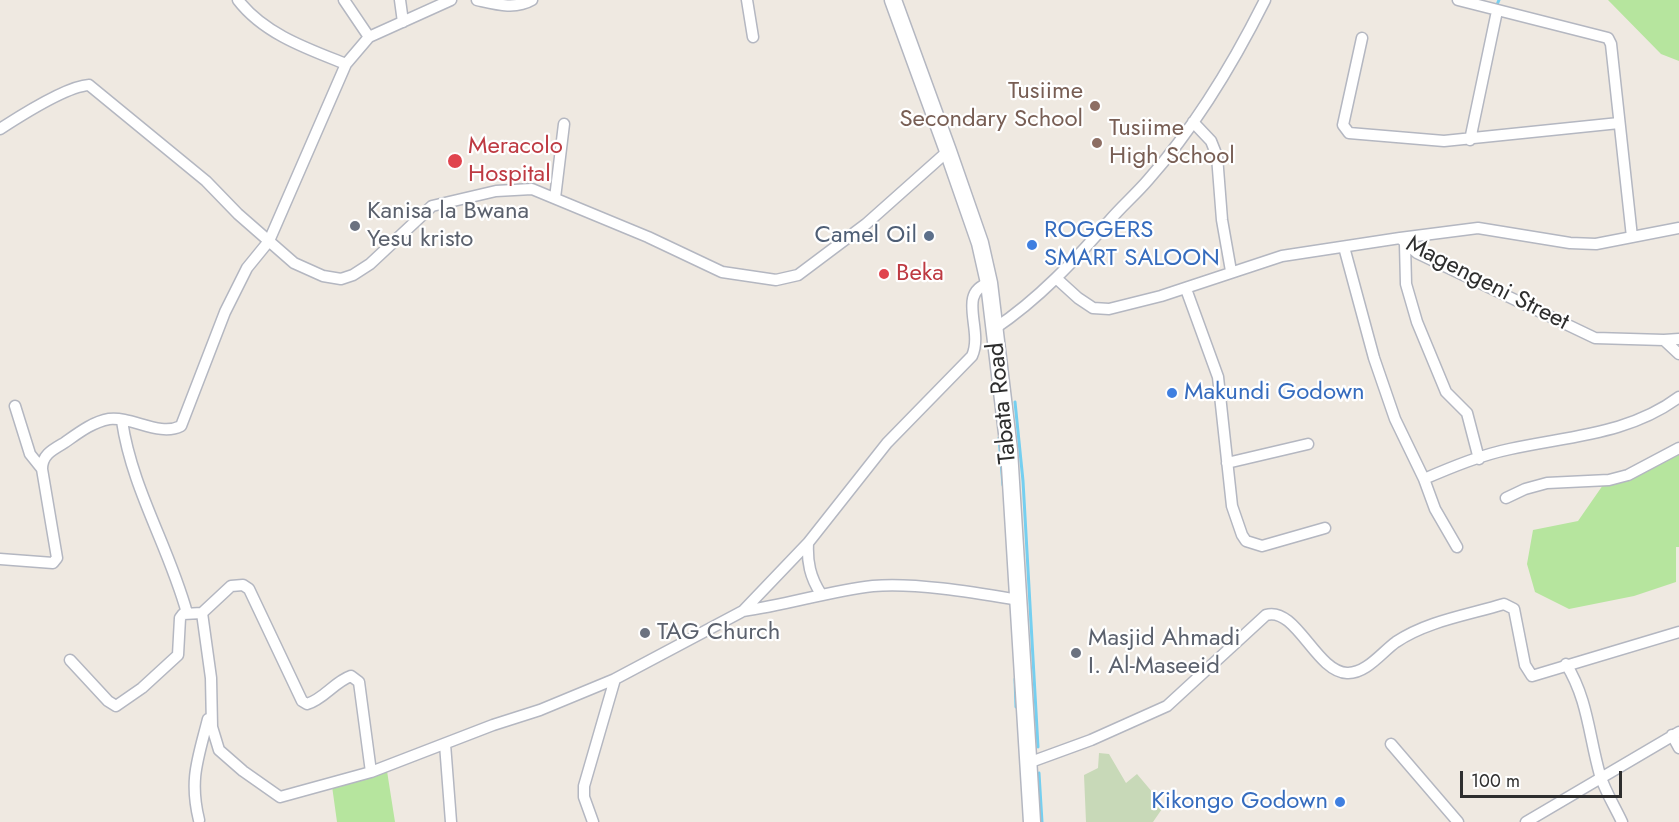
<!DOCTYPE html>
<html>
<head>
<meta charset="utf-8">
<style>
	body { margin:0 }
	#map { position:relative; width:1679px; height:822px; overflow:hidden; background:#efe9e1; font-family:Jost,sans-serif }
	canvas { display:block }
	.scale { position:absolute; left:1460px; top:771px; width:162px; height:27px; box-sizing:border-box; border:3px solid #2e2e2e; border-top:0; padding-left:8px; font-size:18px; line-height:21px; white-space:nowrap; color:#2e2e2e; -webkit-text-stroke:4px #fff; paint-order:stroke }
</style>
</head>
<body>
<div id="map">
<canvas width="1679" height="822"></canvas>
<div class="scale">100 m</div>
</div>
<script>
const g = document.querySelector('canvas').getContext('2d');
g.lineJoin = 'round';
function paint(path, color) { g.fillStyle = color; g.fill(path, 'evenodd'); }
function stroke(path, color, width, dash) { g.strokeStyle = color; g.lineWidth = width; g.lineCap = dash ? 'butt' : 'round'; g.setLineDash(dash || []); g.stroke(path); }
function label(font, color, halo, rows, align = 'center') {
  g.font = font + ' Jost,sans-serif'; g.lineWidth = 4.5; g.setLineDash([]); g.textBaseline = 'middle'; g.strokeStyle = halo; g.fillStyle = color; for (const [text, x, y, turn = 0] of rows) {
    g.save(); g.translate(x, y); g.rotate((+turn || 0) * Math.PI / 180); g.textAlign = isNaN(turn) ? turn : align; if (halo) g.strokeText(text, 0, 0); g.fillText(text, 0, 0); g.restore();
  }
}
const green = new Path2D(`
	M1608,0H1679V61L1661,54Z
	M1679,449V547H1676V582L1634,596L1569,609L1535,592L1527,564L1533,530L1578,521L1603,485Z
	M387,771L395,822H337L332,786Z`);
const cemetery = new Path2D(`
	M1099,753L1109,754L1126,783L1137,774L1164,806L1153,822H1086L1084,775L1098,768Z`);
const stream = new Path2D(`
	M1496,7L1499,0
	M1015,402L1023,481L1038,747
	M999,438L1003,485
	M1015,679L1016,707
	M1039,773L1042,822`);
const minor = new Path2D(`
	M238,0C264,34 308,49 346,64
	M344,0L369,37
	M400,0L403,22
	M477,0C495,4 515,10 532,0
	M747,0L753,37
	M1458,0L1608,38L1611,44L1632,237
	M1362,38L1343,125L1349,133L1444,141L1619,123
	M1193,122L1211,141L1217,156L1222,220L1231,271
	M0,129C20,116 67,86 89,85L206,181L238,214L294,263L323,276L341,279L353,275L370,264L432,206L496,191L532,189L648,237L722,272L776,280L798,275L866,224L948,151
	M1470,140L1497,11
	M555,198L564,124
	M1400,238L1478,228L1570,243L1596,244L1679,228
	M1405,244L1406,284L1417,322L1446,392L1467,413L1479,459
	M1344,247L1374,358L1395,419L1424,479L1435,509L1457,547
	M1056,278L1078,298L1093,308L1109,309L1161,296L1282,256L1400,238L1417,253L1595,338L1664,340L1679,354
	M1186,289L1218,377L1232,506L1242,535L1246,541L1262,546L1325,528
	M994,329C1039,299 1075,260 1110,220C1122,206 1136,194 1148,180C1196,126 1233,64 1265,0
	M1664,340L1679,339
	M15,406L30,454L42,469
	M122,421C132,489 169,547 187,613
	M1227,463L1308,444
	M1424,479C1452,467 1481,455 1510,449C1569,436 1630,434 1679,397
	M1506,498L1525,489L1547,483L1609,480L1628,475L1679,448
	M808,543C807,562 810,577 821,594
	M0,559L53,563L57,558L42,469C42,455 52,450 64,443C77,434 92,422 109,419C132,416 159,437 181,426L225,312L247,268L269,241L346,64L369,37L451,0
	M743,611C787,605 829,591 873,586C914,582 977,593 1019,600
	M202,613L211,678L212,727L219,750L243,771L280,797L371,772L493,725L540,710L615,679L743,611L808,543L887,443L972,356C984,330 956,293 989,283
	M70,660L108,701L116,706L142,688L178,655L180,618L183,614L202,613L231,586L243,585L249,589L302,701L307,704C324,699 334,682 351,676L359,682L371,772
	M1566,664C1588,699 1589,737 1600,775C1605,791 1615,807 1622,822
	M1672,735L1679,748
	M445,744L451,822
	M1391,744L1458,822
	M1028,763L1091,740L1167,706L1266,615C1296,606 1316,672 1347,673C1366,674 1382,652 1396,642C1427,621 1468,615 1504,604L1514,609L1525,665L1532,676L1679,632
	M199,820C189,779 198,759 208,719
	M593,822L584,797V786L615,679
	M1526,822L1679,732`);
const secondary = new Path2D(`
	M893,0L948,151L980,243L989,283L1009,450L1032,822`);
const markers = [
	[1095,106,6,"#8d6e63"],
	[1097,143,6,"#8d6e63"],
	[455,161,8,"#e0444e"],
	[355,226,6,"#6b7280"],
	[929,236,6,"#5c6f8a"],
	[1032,245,6,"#3f7fe0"],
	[884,274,6,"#e0444e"],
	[1172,393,6,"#3f7fe0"],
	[645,633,6,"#6b7280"],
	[1076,653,6,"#6b7280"],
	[1340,802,6,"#3f7fe0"]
];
const educationNames = [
	["Tusiime",1083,92],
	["Secondary School",1083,120],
	["Tusiime",1109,129,"left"],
	["High School",1109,157,"left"]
];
const healthNames = [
	["Meracolo",468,147],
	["Hospital",468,175],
	["Beka",896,274]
];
const worshipNames = [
	["Kanisa la Bwana",367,212],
	["Yesu kristo",367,240],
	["TAG Church",657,633],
	["Masjid Ahmadi",1088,639],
	["I. Al-Maseeid",1088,667]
];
const shopNames = [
	["ROGGERS",1044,231],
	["SMART SALOON",1044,259],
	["Makundi Godown",1184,393],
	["Kikongo Godown",1328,802,"right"]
];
const serviceNames = [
	["Camel Oil",917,236]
];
const streetNames = [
	["Magengeni Street",1487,284,27],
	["Tabata Road",1003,403,-96]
];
paint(green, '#b6e59e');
paint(cemetery, '#c8d9b8');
stroke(stream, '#75cff0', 3);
stroke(minor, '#b4b7c1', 13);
stroke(secondary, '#b4b7c1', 19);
stroke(minor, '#fff', 10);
stroke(secondary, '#fff', 16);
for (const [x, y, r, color] of markers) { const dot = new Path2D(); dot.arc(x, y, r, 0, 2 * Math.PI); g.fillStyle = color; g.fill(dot); stroke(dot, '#fff', 2); }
label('24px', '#785e54', '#fff', educationNames, 'right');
label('24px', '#be3a42', '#fff', healthNames, 'left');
label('24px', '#5b616d', '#fff', worshipNames, 'left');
label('24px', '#366cbe', '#fff', shopNames, 'left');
label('24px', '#4e5e75', '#fff', serviceNames, 'right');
label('24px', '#2e2e2e', '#fff', streetNames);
</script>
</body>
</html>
